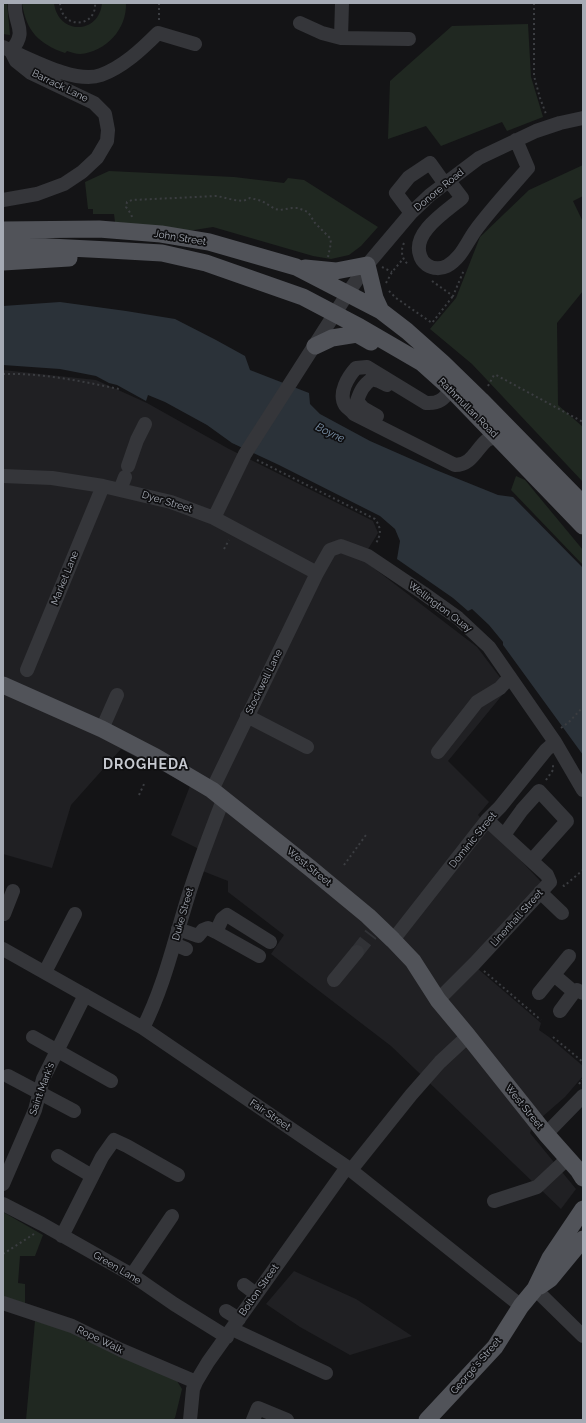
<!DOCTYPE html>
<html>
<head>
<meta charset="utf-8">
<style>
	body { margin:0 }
	#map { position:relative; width:586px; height:1423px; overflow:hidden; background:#141416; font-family:Raleway,sans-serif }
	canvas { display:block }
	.frame { position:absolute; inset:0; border:4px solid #a6abb5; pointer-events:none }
</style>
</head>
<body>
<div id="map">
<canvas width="586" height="1423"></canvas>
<div class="frame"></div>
</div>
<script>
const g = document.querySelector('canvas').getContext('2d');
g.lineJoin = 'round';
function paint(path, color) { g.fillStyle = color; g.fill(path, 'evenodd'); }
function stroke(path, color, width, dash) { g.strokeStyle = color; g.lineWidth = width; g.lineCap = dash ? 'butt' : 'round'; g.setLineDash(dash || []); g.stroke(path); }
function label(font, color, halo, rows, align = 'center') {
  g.font = font + ' Raleway,sans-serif'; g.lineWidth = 3.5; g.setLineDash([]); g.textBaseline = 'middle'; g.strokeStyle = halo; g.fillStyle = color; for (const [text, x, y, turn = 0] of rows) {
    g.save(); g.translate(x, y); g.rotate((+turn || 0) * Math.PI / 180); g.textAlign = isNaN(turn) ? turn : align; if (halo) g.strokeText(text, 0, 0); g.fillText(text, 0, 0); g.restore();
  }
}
const built = new Path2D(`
	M3,370L96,380L147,403L229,449L373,521L378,533L362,559L477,647L508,688L448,761L489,802L478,815L543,884L470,962L541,1023L539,1030L549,1037L583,1066V1076L565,1097L534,1124L530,1133L576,1189L561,1209L391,1046L271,954L284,935L228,892V881L200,870L205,852L171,835L190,786L121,749L71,805L52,868L3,854Z
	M294,1271L356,1299L412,1336L350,1355L300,1327L266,1304Z`);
const green = new Path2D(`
	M3,3H7L10,35L3,34Z
	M22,3H54C58,35 99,35 102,3H126C127,29 106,52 80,54C76,54 71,52 67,51L65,53C39,44 26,31 22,3Z
	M528,24L531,77L543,117L507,131L502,122L441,146L426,126L388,139L390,81L452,26Z
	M583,165V196L573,201L583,222V291L557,323L558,405L583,427V482L472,364L430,329L456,298L480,237L529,190Z
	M109,171L234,177L284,183L288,178L304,180L378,227L361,246L349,255L331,259L313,256L213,227L188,231L115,222L114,214H93V209H88L85,182Z
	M516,476L525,480L583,550V565L511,490Z
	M3,1212L43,1235L35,1256H20L18,1283L25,1284V1306L3,1301Z
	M35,1321L70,1331L177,1381L182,1389L175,1418L172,1420H26Z`);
const water = new Path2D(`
	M60,302L126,311L175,319L216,340L245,356L250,370L309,393L310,404L320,414L370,441L436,470L498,495L513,497L583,568V755L503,645V642L489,625L472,609L468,611L453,598L397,559L400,541L395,529L380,516L279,465L232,443L207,425L165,402L148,395L146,401L117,385L109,383L96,376L60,369L3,365V306Z`);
const minorTunnel = new Path2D(`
	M357,952L371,934`);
const path = new Path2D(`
	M60,3C61,30 97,28 95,3
	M534,3V76L540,98L546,114
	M159,20V3
	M132,217L131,214L126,207L127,202L132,200L217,196L234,200L243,201L250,198L262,201L275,209L280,210L292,208H298L308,212L315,223L330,238L331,243L328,257
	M404,243C400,251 402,260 409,265
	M382,267L392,272
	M432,281L453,296L464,270
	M386,283L392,272L403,259
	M389,291L396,298L432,323L453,296
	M3,374C42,373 81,381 119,389
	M488,386L494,375H496L583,422
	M257,460L375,519C382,529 381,535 375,545
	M224,549L229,540
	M561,728L569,722L583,707
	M546,780L553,770V765
	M139,795L145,782
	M344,865L366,835
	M563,885L564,886L583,870
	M484,971L541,1020
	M553,1037L583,1062
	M579,1084L583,1079
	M3,1254L34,1234`);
const minor = new Path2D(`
	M300,23L322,33L341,38L409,39
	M341,38L342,3
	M3,47L11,51C29,30 13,24 15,3
	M11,51C34,61 77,84 101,75C123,67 142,49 158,33L195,44
	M449,181L462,198C447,211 412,232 420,255C421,260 423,262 427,265C433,269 441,269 447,266C461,258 466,244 475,231C491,209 510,189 528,168L516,140
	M3,200L37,194L64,184L82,172L97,158L107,141L108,130L105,114L94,103L31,73L16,61L11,51
	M411,213L396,193L409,177L430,163L445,184
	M451,389C444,399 439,404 426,403L367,367L356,368C348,377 338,393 345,405C347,408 352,411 354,414L455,465C472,465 476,449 487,440C490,439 493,437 496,436
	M377,416L363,408L357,401C360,392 363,385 372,379L379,381L387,385
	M128,466L137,440L145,424
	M3,476L52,478L103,486L171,502L214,518L317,573
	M120,490L125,477
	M214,518L245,454L348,293L367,265L411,213L430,195L479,158L536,131L560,123L583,118
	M27,670L103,486
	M247,716L307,747
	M102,729L117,695
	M438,752L477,702L500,688L510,677
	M212,790L317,573L330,550L341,546L368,556L423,593L458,618L489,647L555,742L583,790
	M504,835L522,810L539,791L567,821L532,860
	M540,892L562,913
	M4,914L13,891
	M178,929L198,936L203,930L208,928L216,932L259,956
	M216,932L222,919L227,915L270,942
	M393,940L487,820L500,807L546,750L555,742
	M174,944L186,949
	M3,949L143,1028L347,1167L521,1306
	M45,972L75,914
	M554,975L574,992
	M334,980L357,952
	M539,993L569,956
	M438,1000L475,963L550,882L547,875L487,820
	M560,1011L574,992L577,990L583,993
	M143,1028C162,991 172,950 184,910C195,872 209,836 223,800
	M33,1037L111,1081
	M8,1076L74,1111
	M546,1134L583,1096
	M58,1156L92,1176
	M351,1170L411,1095L440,1062L468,1036
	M3,1184L35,1110L43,1079L85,995
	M494,1201L537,1187L568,1158
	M3,1204L42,1224L132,1275L174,1304L227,1337
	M62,1236L102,1157L114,1140L127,1146L178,1175
	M132,1275L172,1216
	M244,1285L256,1294
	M535,1289L583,1336
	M3,1303L72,1326L121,1350L196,1382
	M226,1311L239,1319
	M232,1329L326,1373
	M190,1420L193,1389L196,1382L208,1362L347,1167
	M253,1420L258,1408L287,1420`);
const major = new Path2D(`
	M3,230L99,229L161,234L209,242L296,267L381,311L407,331L443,363L481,400L583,504
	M3,247L30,246L109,250L162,253L206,263L303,297L360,327L422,363L451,389L583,526
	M3,262L69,258
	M305,268L336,271L367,265L375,298L381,311
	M315,346L332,338L357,334L371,342
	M3,685L102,729L156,757L212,790L310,868L368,916L393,940L413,961L438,1000L468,1036L546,1134L578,1170L583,1178
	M540,1286L550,1279L583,1239
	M427,1420L495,1347L521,1306L535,1289L550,1258L583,1209`);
const streetNames = [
	["Barrack Lane",60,86,26],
	["Donore Road",439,190,-39],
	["John Street",180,238,9],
	["Rathmullan Road",468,408,45],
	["Dyer Street",167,502,17],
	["Market Lane",65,578,-68],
	["Wellington Quay",440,607,37],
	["Stockwell Lane",264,682,-64],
	["Dominic Street",473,840,-51],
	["West Street",309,867,39],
	["Duke Street",183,914,-74],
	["Linenhall Street",517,918,-48],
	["Saint Mark's",42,1089,-70],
	["West Street",524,1107,51],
	["Fair Street",270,1115,34],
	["Green Lane",117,1268,31],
	["Bolton Street",259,1290,-55],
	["Rope Walk",100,1340,26],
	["George's Street",476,1366,-49]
];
const waterNames = [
	["Boyne",330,433,26]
];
const districtNames = [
	["DROGHEDA",146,765]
];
paint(built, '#202023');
paint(green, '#202821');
paint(water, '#2b3239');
stroke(minorTunnel, '#313236', 14, [14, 7]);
stroke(path, '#3b3d41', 2, [2, 3]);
stroke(minor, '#35363a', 14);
stroke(major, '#515359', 17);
label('10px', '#a6abb5', '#0f0f11', streetNames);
label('italic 11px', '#7f97af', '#0f0f11', waterNames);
g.letterSpacing = '1px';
label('bold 14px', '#c7cad1', '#0f0f11', districtNames);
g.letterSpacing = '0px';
</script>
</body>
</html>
